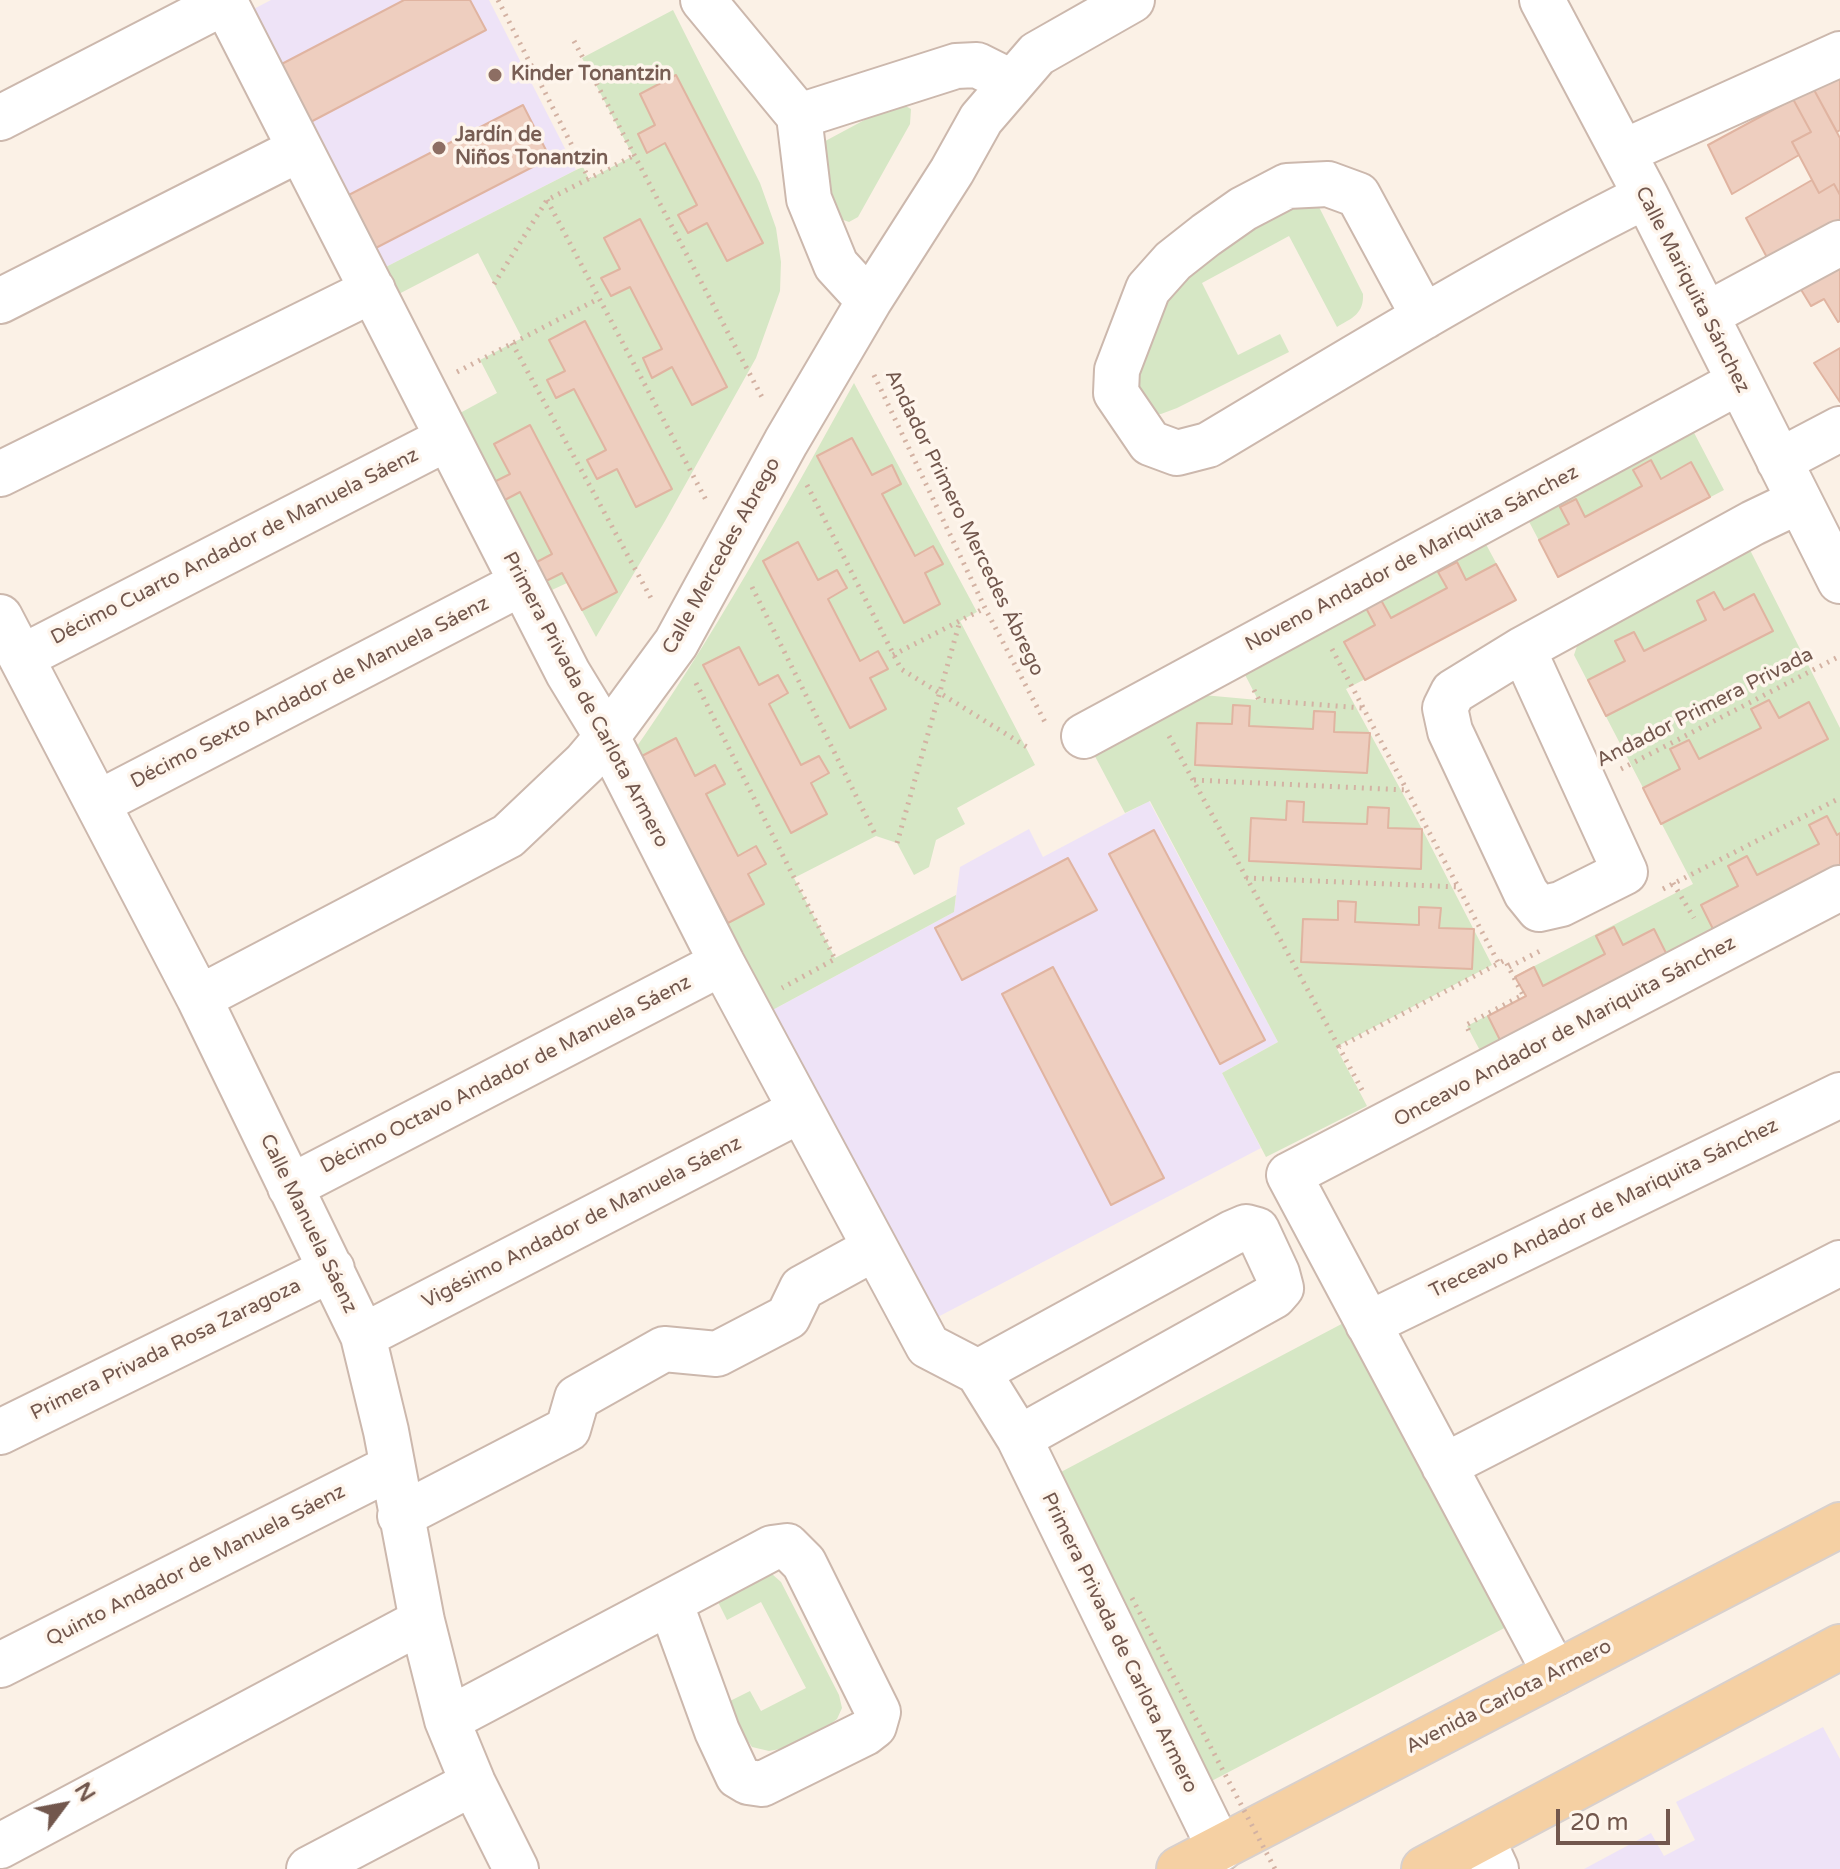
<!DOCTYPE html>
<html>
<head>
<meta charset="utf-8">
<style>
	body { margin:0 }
	#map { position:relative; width:1840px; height:1869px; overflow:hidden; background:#fbf1e6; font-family:"Varela Round",sans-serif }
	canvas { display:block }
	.north { position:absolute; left:24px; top:1765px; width:80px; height:80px; -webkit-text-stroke:6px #fef5ec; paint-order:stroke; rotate:58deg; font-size:22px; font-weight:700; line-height:32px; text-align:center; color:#72574d }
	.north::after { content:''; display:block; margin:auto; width:28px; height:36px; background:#72574d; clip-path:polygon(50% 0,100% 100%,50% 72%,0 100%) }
	.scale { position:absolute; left:1556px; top:1809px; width:114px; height:36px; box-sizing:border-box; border:4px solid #72574d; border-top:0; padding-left:10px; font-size:24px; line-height:28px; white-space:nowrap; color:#72574d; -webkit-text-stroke:6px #fef5ec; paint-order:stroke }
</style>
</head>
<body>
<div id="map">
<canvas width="1840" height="1869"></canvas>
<div class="north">N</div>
<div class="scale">20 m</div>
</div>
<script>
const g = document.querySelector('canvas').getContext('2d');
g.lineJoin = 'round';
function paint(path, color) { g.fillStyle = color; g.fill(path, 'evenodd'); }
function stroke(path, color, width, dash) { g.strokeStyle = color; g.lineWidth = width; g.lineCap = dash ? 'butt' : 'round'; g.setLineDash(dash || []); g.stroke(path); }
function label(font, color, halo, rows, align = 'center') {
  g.font = font + ' "Varela Round",sans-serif'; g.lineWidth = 7; g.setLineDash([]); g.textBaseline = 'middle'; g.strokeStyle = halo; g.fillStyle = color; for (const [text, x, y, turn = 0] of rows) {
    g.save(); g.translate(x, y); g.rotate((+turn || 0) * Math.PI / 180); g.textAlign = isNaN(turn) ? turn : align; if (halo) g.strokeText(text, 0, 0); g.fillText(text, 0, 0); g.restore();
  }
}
const education = new Path2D(`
	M271,0H489L576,170L378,271L246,13Z
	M1149,801L1278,1042L1222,1073L1261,1148L932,1320L767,1013L954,912L960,867L1029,829L1043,857Z
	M1823,1727L1840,1759V1869H1584L1651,1833L1664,1856L1695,1840L1676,1802Z`);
const green = new Path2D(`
	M673,10L760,183L776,228L781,262L780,291L756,358L665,521L596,637L567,583L539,596L449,419L497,393L480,360L522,338L478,253L391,298L378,271L576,170L583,167L589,179L633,156L582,58Z
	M898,102L911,109L910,124L858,217L849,222L838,218L816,146Z
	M1296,202H1309L1319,207L1363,294C1364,314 1352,318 1337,327L1289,236L1202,283L1238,355L1280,334L1289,352L1177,408L1161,414L1146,413L1127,366C1145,336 1161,305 1185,279C1216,246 1258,225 1296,202Z
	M854,383L977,612L960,621L1035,765L957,808L965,824L936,840L929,867L914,875L897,843L876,836L794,878L835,958L956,895L954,912L767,1013L628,759C713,639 783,511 854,383Z
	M1690,425L1724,490L1558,577L1524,512Z
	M1481,535L1516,600L1346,689L1422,829L1492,965L1336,1047L1367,1106L1266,1157L1222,1073L1278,1042L1150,801L1125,813L1089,745L1181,693L1258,700L1240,665Z
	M1750,550L1840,728V879L1485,1060L1467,1026L1525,996L1515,976L1693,884L1574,655L1579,640Z
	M1351,1319L1512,1624L1202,1786L1042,1482Z
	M759,1573L772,1574L781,1582L839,1695L842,1708L837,1719L827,1727L780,1749L769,1751L752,1747L740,1729L728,1702L750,1691L761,1711L806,1688L761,1602L727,1620L715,1596Z`);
const building = new Path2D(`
	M404,0H470L486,30L303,126L274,68Z
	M1840,72V130L1837,132L1813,88Z
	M676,75L763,243L727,261L707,223L688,233L678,215L697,205L665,143L647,153L638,134L655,125L640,94Z
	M1813,88L1840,138V195L1834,184L1819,193L1792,142L1811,132L1793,99Z
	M1793,99L1811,132L1792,142L1799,155L1732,194L1708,145Z
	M523,105L550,158L368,252L341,199Z
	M1812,180L1819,193L1834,184L1840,195V227L1771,265L1746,218Z
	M640,219L727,387L692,405L672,367L652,378L643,358L662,349L630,287L611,296L601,278L620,269L604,238Z
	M1840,258V321L1838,322L1824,299L1811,306L1797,283Z
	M585,321L672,489L636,507L617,469L597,479L587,460L606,450L574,389L556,398L547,380L565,371L549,340Z
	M1840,348V402L1814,363Z
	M530,425L617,592L582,610L562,573L542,583L533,564L552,554L520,492L501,502L492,483L510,474L494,444Z
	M852,438L872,475L892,465L901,484L882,494L915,556L933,546L943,564L925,573L940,604L904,623L817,456Z
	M1651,460L1661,479L1691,462L1710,497L1558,577L1539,540L1569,524L1560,507L1576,499L1585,517L1642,486L1633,470Z
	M798,542L818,580L837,570L847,588L828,599L860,661L878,651L888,669L870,678L886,709L850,728L763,561Z
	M1457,562L1466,580L1496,564L1516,600L1365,680L1344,642L1375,625L1366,608L1381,600L1391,618L1447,588L1438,572Z
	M1714,592L1724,610L1754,594L1773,631L1606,716L1588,680L1625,661L1615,641L1634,632L1644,651L1706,620L1697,601Z
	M739,647L759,685L778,675L788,693L769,704L801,765L819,756L829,773L811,783L827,814L791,833L703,665Z
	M1769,700L1779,718L1809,702L1828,739L1661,824L1643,788L1680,769L1670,749L1689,740L1699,759L1761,728L1751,709Z
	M1233,705L1250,706L1249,726L1313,729L1314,711L1335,712L1334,732L1370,733L1367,773L1195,765L1197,723L1232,724Z
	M676,738L695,776L715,765L725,784L706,794L738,856L756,846L766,864L748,874L764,904L728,923L640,757Z
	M1287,801L1304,802L1303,822L1367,824L1368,807L1389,808L1388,828L1422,829L1421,869L1249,861L1251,818L1286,820Z
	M1827,816L1837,835L1840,833V879L1719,941L1701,905L1738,886L1728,866L1747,856L1757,875L1819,844L1809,825Z
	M1154,830L1265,1040L1220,1064L1109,854Z
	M1068,858L1097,910L962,980L935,928Z
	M1338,901L1356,902L1355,922L1419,925V907L1441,908L1439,928L1474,929L1472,969L1301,962L1303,919L1338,920Z
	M1614,927L1623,945L1654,929L1672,965L1505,1050L1488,1016L1526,996L1515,977L1534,967L1543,986L1605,954L1596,936Z
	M1053,967L1164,1178L1111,1205L1002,994Z`);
const path = new Path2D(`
	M498,0L589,179
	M574,41L764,401
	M547,200L706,500
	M494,284L547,200L633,156
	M512,343L652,600
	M457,372L598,299
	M874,375L985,608L1046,724
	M807,485L901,669L1027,747
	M752,587L876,836
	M1332,649L1499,964
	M893,655L985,608
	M696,683L835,959L782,988
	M1254,690L1259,700L1362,708
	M1169,736L1339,1047
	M1621,769L1840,656
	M1194,780L1407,790
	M897,843L960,621
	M1246,878L1459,887
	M1673,883L1694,918
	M1663,889L1840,798
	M1509,967L1540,951
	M1362,1090L1339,1047L1505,960L1523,995L1466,1025L1471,1035`);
const minor = new Path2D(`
	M224,0L568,673L607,737L722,963L928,1346L978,1372L1019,1438L1220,1849
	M703,0L799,116L809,199L836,265L869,301
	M1542,0L1646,196L1840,581
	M799,116L956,66L977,65L1011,82
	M0,118L225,2
	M1623,152L1840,54
	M0,301L300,149
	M1706,315L1840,243
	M1424,317L1358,195L1328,184L1287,186L1243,209L1206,235L1173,261L1148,289L1117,370L1116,393L1150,443L1177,453L1208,445C1352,359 1495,271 1646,196
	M1779,461L1840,429
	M0,474L373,290
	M0,617L199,998L363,1336L386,1431L422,1621L447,1720L473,1783L516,1869
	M1523,649L1625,872L1561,904L1539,909L1526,893L1450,731L1445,708L1453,692L1523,649L1753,523L1799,501
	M22,657L448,438
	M1084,736L1739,382
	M98,803L522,583
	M199,998L508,836L585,763L607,737L676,643L786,442L869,301L952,171L981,119L1037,54L1132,0
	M290,1187L722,963
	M1368,1324L1840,1095
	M363,1336L801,1110
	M978,1372L1232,1233L1246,1227L1257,1230L1277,1273L1281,1288L1274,1296L1019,1438
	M0,1432L332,1269
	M1444,1466L1840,1263
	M400,1516L568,1429L577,1398L664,1349L717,1354L788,1317L802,1288L875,1248
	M0,1665L392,1467
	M1555,1673L1289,1175L1840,888
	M447,1720L772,1548L787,1546L804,1563L878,1712L874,1726L865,1733L762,1784L748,1782L738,1776L717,1731L670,1602
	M1482,1839L1496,1869
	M0,1846L422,1621
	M309,1869L473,1783`);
const major = new Path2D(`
	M1179,1869L1840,1525
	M1424,1869L1840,1647`);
const pathBridge = new Path2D(`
	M1132,1598L1275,1869`);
const markers = [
	[495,75,8,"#8d6e63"],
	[439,148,8,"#8d6e63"]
];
const educationNames = [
	["Kinder Tonantzin",511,75],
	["Jardín de",455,136],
	["Niños Tonantzin",455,159]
];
const streetNames = [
	["Calle Mariquita Sánchez",1692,290,63],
	["Andador Primero Mercedes Ábrego",964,523,64],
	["Décimo Cuarto Andador de Manuela Sáenz",235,547,-27],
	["Calle Mercedes Abrego",722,556,-61],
	["Noveno Andador de Mariquita Sánchez",1412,559,-28],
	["Décimo Sexto Andador de Manuela Sáenz",310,693,-27],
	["Primera Privada de Carlota Armero",585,700,62],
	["Andador Primera Privada",1705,708,-27],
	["Onceavo Andador de Mariquita Sánchez",1565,1032,-28],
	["Décimo Octavo Andador de Manuela Sáenz",506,1075,-27],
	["Treceavo Andador de Mariquita Sánchez",1604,1209,-26],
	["Vigésimo Andador de Manuela Sáenz",582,1223,-27],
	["Calle Manuela Sáenz",308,1224,64],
	["Primera Privada Rosa Zaragoza",166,1350,-26],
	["Quinto Andador de Manuela Sáenz",196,1566,-27],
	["Primera Privada de Carlota Armero",1119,1643,64],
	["Avenida Carlota Armero",1509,1697,-27]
];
paint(education, '#eee3f7');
paint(green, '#d6e7c5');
paint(building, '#eecebf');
stroke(building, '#e0b4a1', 2);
stroke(minor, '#ccb8ad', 48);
stroke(major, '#d8d0cd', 48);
stroke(path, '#d3b2a3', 5, [2, 6]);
stroke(minor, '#fff', 44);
stroke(major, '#f5d0a3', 44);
stroke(pathBridge, '#d3b2a3', 5, [2, 6]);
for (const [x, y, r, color] of markers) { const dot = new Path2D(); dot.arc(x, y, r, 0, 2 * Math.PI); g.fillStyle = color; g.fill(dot); stroke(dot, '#fef5ec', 3); }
label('bold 20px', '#785e54', '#fef5ec', educationNames, 'left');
label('20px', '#72574d', '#fef5ec', streetNames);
</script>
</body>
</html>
